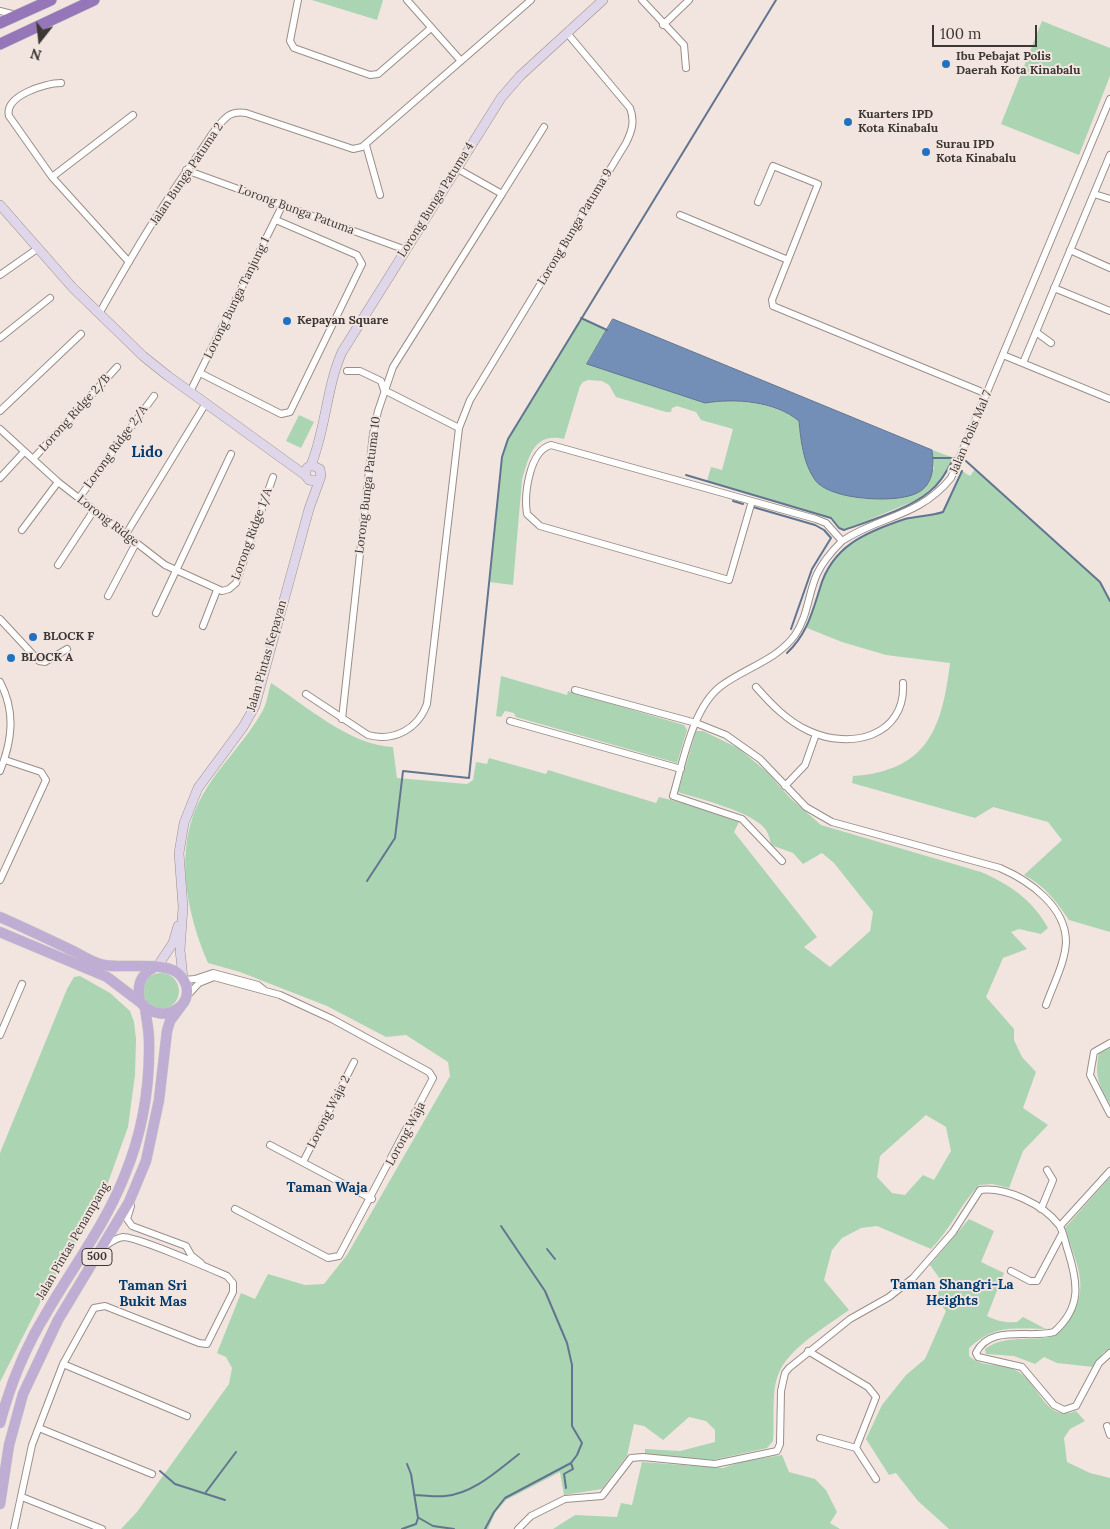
<!DOCTYPE html>
<html>
<head>
<meta charset="utf-8">
<style>
	body { margin:0 }
	#map { position:relative; width:1110px; height:1529px; overflow:hidden; background:#f2e5df; font-family:Lora,serif }
	canvas { display:block }
	.north { position:absolute; left:15px; top:15px; width:50px; height:50px; -webkit-text-stroke:4px #f2e5df; paint-order:stroke; rotate:196deg; font-size:14px; font-weight:700; line-height:20px; text-align:center; color:#3c3734 }
	.north::after { content:''; display:block; margin:auto; width:18px; height:22px; background:#3c3734; clip-path:polygon(50% 0,100% 100%,50% 72%,0 100%) }
	.scale { position:absolute; left:932px; top:25px; width:105px; height:22px; box-sizing:border-box; border:2px solid #3c3734; border-top:0; padding-left:6px; font-size:15px; line-height:18px; white-space:nowrap; color:#3c3734; -webkit-text-stroke:4px #f2e5df; paint-order:stroke }
</style>
</head>
<body>
<div id="map">
<canvas width="1110" height="1529"></canvas>
<div class="north">N</div>
<div class="scale">100 m</div>
</div>
<script>
const g = document.querySelector('canvas').getContext('2d');
g.lineJoin = 'round';
function paint(path, color) { g.fillStyle = color; g.fill(path, 'evenodd'); }
function stroke(path, color, width, dash) { g.strokeStyle = color; g.lineWidth = width; g.lineCap = dash ? 'butt' : 'round'; g.setLineDash(dash || []); g.stroke(path); }
function label(font, color, halo, rows, align = 'center') {
  g.font = font + ' Lora,serif'; g.lineWidth = 4; g.setLineDash([]); g.textBaseline = 'middle'; g.strokeStyle = halo; g.fillStyle = color; for (const [text, x, y, turn = 0] of rows) {
    g.save(); g.translate(x, y); g.rotate((+turn || 0) * Math.PI / 180); g.textAlign = isNaN(turn) ? turn : align; if (halo) g.strokeText(text, 0, 0); g.fillText(text, 0, 0); g.restore();
  }
}
const green = new Path2D(`
	M312,0H383L377,20Z
	M1042,21L1110,48V76L1079,155L1001,124Z
	M581,318L607,330L587,363L705,403C736,398 774,402 799,421L802,450L807,463L815,480L822,487L833,491L865,499L934,469L932,450L954,458L940,481L919,499L844,530L839,528L831,518L707,481L711,467L722,470L733,429L701,420L696,412L677,406L672,408L671,412H666L616,397L609,385L602,381L588,380L583,382L580,386L564,439C534,432 529,456 522,480L513,585L489,582L502,457L508,439Z
	M299,415L314,422L301,448L286,441Z
	M975,469L1100,582L1110,601V932L1069,920C1056,901 1045,886 1024,875L1062,840L1048,822L993,807L975,818L852,783L853,776C927,771 942,729 950,663L886,655L842,642L807,628L824,574L843,548L865,535L906,519L943,512L962,471L970,476Z
	M501,676L567,695L568,691L684,725L687,730L677,763L516,717L514,713L505,711L501,717L496,716Z
	M271,683C305,705 351,746 393,747L397,778L467,784L473,780L476,762L487,764L489,758L546,774L548,770L656,803L659,797L699,807L739,822L734,832L817,937L804,947L830,967L870,931L873,912L834,863L822,853L803,864L793,853L771,845C770,840 769,835 766,830C754,812 699,799 678,792L696,731H703L738,748L767,772L790,798L821,825L981,872C1009,884 1033,900 1048,928L1041,934L1019,929L1011,932L1027,949L1003,958L986,997L1014,1029V1040L1022,1057L1036,1072L1023,1108L1048,1125L1023,1151L1009,1188L992,1184L979,1185C960,1205 950,1230 931,1249L877,1226L861,1228L842,1238L832,1250L824,1280L849,1310C827,1326 787,1349 778,1375C771,1394 775,1420 773,1441L767,1448L713,1460L645,1454V1449L680,1451L715,1442V1430L706,1421L689,1417L663,1440L644,1426L634,1424L627,1456L602,1489L564,1495L560,1472L506,1500L495,1513L488,1529H121L137,1512L229,1384L232,1368L226,1357L217,1353L241,1293L255,1299L268,1274L305,1285L324,1284L347,1255L450,1076L448,1062L406,1035L386,1037L327,1006L240,972L208,963C186,912 173,847 202,796C218,767 245,742 262,712C267,704 268,692 271,683ZM926,1115L946,1127L951,1151L934,1180L923,1175L905,1195L892,1193L877,1177L880,1156Z
	M143 991a18 18 0 1 1 36 0a18 18 0 1 1-36 0Z
	M80,976L110,993L130,1011L134,1022L136,1039L135,1075L128,1127L101,1202L45,1293L0,1382V1153L67,989L74,977Z
	M1110,1047V1104C1099,1085 1094,1076 1099,1053Z
	M1110,1177V1349L1103,1353L1094,1367L1057,1363L1044,1357L1035,1364L1014,1356L986,1354L985,1349C1002,1336 1026,1340 1045,1338C1057,1336 1063,1329 1069,1320C1092,1287 1075,1262 1065,1228Z
	M969,1219L994,1231L981,1262L1004,1273L987,1316C997,1321 1005,1323 1017,1322L1023,1317L1046,1329C1012,1329 996,1324 969,1348V1356C983,1369 1001,1362 1017,1371C1039,1382 1045,1424 1076,1411L1085,1421L1070,1429L1064,1438L1067,1462L1090,1473L1110,1478V1529H949L918,1501L896,1473L889,1475L866,1439L882,1405L906,1375L925,1359L946,1311L936,1299L942,1282L930,1265Z
	M782,1455L789,1472L815,1479L826,1490L837,1512L830,1523L840,1529H553L575,1515L617,1517L621,1503L632,1505L642,1462L723,1468L741,1462Z`);
const water = new Path2D(`
	M613,319L932,450C934,465 934,485 917,493C896,504 829,500 815,480C803,462 801,442 799,421C775,401 735,398 705,403L587,364Z`);
const stream = new Path2D(`
	M581,318L607,330
	M966,461L1100,582L1110,601
	M686,475L831,518L839,528L844,530C869,521 909,509 929,492C941,483 947,470 954,458H933
	M733,501L743,504
	M753,507L815,525L824,530L831,538L812,569L791,629
	M787,653C807,634 812,613 820,588C832,546 866,532 905,519C918,516 931,516 943,512L962,471
	M367,881L395,838L403,771L469,778L502,457L508,439L776,0
	M547,1249L555,1259
	M160,1471L175,1484L225,1500
	M566,1488L564,1474L573,1469L571,1463
	M206,1492L236,1452
	M414,1495C424,1495 435,1497 445,1496C473,1494 498,1470 519,1454
	M419,1518L433,1526L454,1529
	M402,1529L416,1524L418,1518L411,1474L407,1464
	M485,1529L494,1512L505,1498L571,1463L577,1455L582,1443L572,1426V1365L567,1343L545,1291L501,1226`);
const street = new Path2D(`
	M298,0L290,41L294,48L370,75L378,74L431,28
	M407,0L461,61
	M642,0L684,45L686,68
	M0,11L16,15
	M663,25L689,0
	M61,83C45,83 4,96 9,116L52,177L129,262
	M366,145L380,195
	M186,170L406,250
	M52,177L133,115
	M502,194L544,127
	M1094,194L1110,199
	M758,202L773,166L818,184L772,300L773,306L987,394
	M680,215L788,260
	M1070,250L1110,268
	M0,275L37,249
	M1054,288L1110,311
	M99,314C130,259 162,204 200,152C208,141 216,125 228,116C234,112 239,112 246,113L353,149L362,147L531,0
	M1036,332L1051,343
	M0,338L50,298
	M1003,355L1110,399
	M1023,363L1110,155
	M347,371H360L381,381L384,390L459,428
	M200,373L281,414L290,412L362,264L357,255L276,220
	M190,392L283,204
	M0,411L81,334
	M0,429L58,482L165,565L222,591L229,589L236,583L273,477
	M33,459L117,367
	M0,478L24,452
	M79,498L154,396
	M752,501L729,580L540,526L527,514C524,495 529,451 551,445L816,519L826,523L842,541
	M22,530L58,482
	M126,534L206,403
	M58,565L94,510
	M108,596L136,543
	M156,613L231,454
	M0,619L39,661L45,662L67,649
	M203,626L217,590
	M0,682C16,712 12,741 0,771
	M756,687C771,704 787,721 809,731C850,750 906,737 903,683
	M575,690L696,723L726,735L760,759L806,807L832,822L1000,868C1030,881 1066,907 1066,942C1065,963 1053,985 1046,1005
	M306,694L368,735C394,742 418,729 427,704L459,428L470,400L626,143C632,131 635,121 630,108L567,33
	M342,719L373,434L378,411L393,367L502,194L456,168
	M510,721L681,769
	M785,786L805,765L816,734
	M782,861L742,819L673,796C683,763 692,708 721,686C745,668 777,660 795,635C808,616 808,594 817,574C823,561 832,551 842,541C881,515 918,518 951,478L1110,99
	M0,880L46,780L41,772L5,760
	M184,980L195,979L213,973L258,985L263,989
	M186,997L199,983L214,977L280,995L332,1019L429,1072L433,1078L339,1256L328,1258L235,1209
	M0,1035L22,984
	M1110,1043L1094,1052L1090,1075L1110,1114
	M270,1145L372,1199
	M303,1162L354,1062
	M130,1203L131,1206L127,1219L132,1226L186,1246L191,1255L201,1263
	M1041,1209L1053,1180L1047,1170
	M1060,1226L1110,1171
	M1011,1271L1030,1281H1037L1062,1234
	M808,1351L868,1387L876,1397L856,1448L820,1438
	M63,1364L187,1416
	M1107,1426L1110,1435
	M39,1428L152,1474
	M856,1448L876,1479
	M22,1497L102,1529
	M14,1529L32,1445L63,1364L94,1308L105,1306L199,1343L207,1344L233,1292V1283L227,1276C211,1269 137,1237 123,1237C116,1238 111,1242 105,1246
	M518,1529L531,1516L565,1499L602,1496L631,1458L643,1457L715,1464L777,1451L780,1444L781,1391L785,1373L789,1368L850,1319L889,1297L913,1278L953,1232L980,1190C1006,1187 1043,1204 1059,1225C1064,1232 1065,1243 1068,1251C1078,1283 1082,1307 1054,1332C1030,1339 990,1324 976,1353L978,1357L1022,1367L1054,1405L1064,1410L1076,1406L1099,1363L1110,1353`);
const secondary = new Path2D(`
	M0,205L73,288L143,356L168,376L305,475
	M311,465C326,429 326,388 342,352L501,98L520,76L603,0
	M157,967L173,943L178,926
	M183,978L180,950L183,907L179,853L184,823L198,788L243,727L255,706L309,509L321,476L320,469L311,465L307,468L305,475L309,480L315,481L320,478`);
const primary = new Path2D(`
	M0,917C23,927 46,938 69,949C80,954 92,963 104,965C125,969 169,960 181,976C202,1001 164,1030 140,1002C137,987 139,976 153,968
	M0,932L107,977L140,1002
	M0,1423C10,1385 26,1346 47,1312C73,1267 105,1225 124,1177C142,1134 150,1087 149,1041C149,1029 146,1018 145,1007
	M0,1504L9,1445L23,1394L58,1320L129,1202L146,1161L159,1100L167,1031L170,1021L181,1006`);
const highway = new Path2D(`
	M0,23L51,0
	M0,44L94,0`);
const markers = [
	[946,64,5,"#2072c1"],
	[848,122,5,"#2072c1"],
	[926,152,5,"#2072c1"],
	[287,321,5,"#2072c1"],
	[33,637,5,"#2072c1"],
	[11,658,5,"#2072c1"]
];
const shields = [
	[97,1257,30]
];
const shieldNames = [
	["500",97,1257]
];
const poiNames = [
	["Ibu Pebajat Polis",956,57],
	["Daerah Kota Kinabalu",956,71],
	["Kuarters IPD",858,115],
	["Kota Kinabalu",858,129],
	["Surau IPD",936,145],
	["Kota Kinabalu",936,159],
	["Kepayan Square",297,321],
	["BLOCK F",43,637],
	["BLOCK A",21,658]
];
const streetNames = [
	["Jalan Bunga Patuma 2",187,174,-56],
	["Lorong Bunga Patuma 4",436,200,-58],
	["Lorong Bunga Patuma",296,210,20],
	["Lorong Bunga Patuma 9",575,227,-59],
	["Lorong Bunga Tanjung 1",237,298,-64],
	["Lorong Ridge 2/B",75,413,-48],
	["Jalan Polis Mal 7",971,432,-67],
	["Lorong Ridge 2/A",116,447,-54],
	["Lorong Bunga Patuma 10",368,485,-83],
	["Lorong Ridge",108,521,38],
	["Lorong Ridge 1/A",252,534,-70],
	["Jalan Pintas Kepayan",267,656,-74],
	["Lorong Waja 2",329,1112,-63],
	["Lorong Waja",406,1134,-62],
	["Jalan Pintas Penampang",73,1241,-60]
];
const neighbourhoodNames = [
	["Taman Waja",327,1188],
	["Taman Shangri-La",952,1285],
	["Heights",952,1301],
	["Taman Sri",153,1286],
	["Bukit Mas",153,1302]
];
const quarterNames = [
	["Lido",147,453]
];
paint(green, '#abd4b3');
paint(water, '#738fb7');
stroke(water, '#627590', 1);
stroke(stream, '#627590', 2);
stroke(street, '#9a8e88', 8);
stroke(secondary, '#9a8e88', 10);
stroke(primary, '#c8c7c6', 11);
stroke(highway, '#c8c7c6', 12);
stroke(street, '#fff', 6);
stroke(secondary, '#dfd6ea', 9);
stroke(primary, '#bfadd4', 10);
stroke(highway, '#9576b8', 11);
for (const [x, y, r, color] of markers) { const dot = new Path2D(); dot.arc(x, y, r, 0, 2 * Math.PI); g.fillStyle = color; g.fill(dot); stroke(dot, '#f2e5df', 2); }
for (const [x, y, w] of shields) { const box = new Path2D(); box.roundRect(x - w / 2, y - 8.5, w, 17, 4); g.fillStyle = '#f2e5df'; g.fill(box); stroke(box, '#3c3734', 1); }
label('bold 11px', '#3c3734', null, shieldNames);
label('bold 12px', '#3c3734', '#f2e5df', poiNames, 'left');
label('12px', '#3c3734', '#f2e5df', streetNames);
label('bold 14px', '#043b6c', '#f2e5df', neighbourhoodNames);
label('bold 15px', '#043b6c', '#f2e5df', quarterNames);
</script>
</body>
</html>
